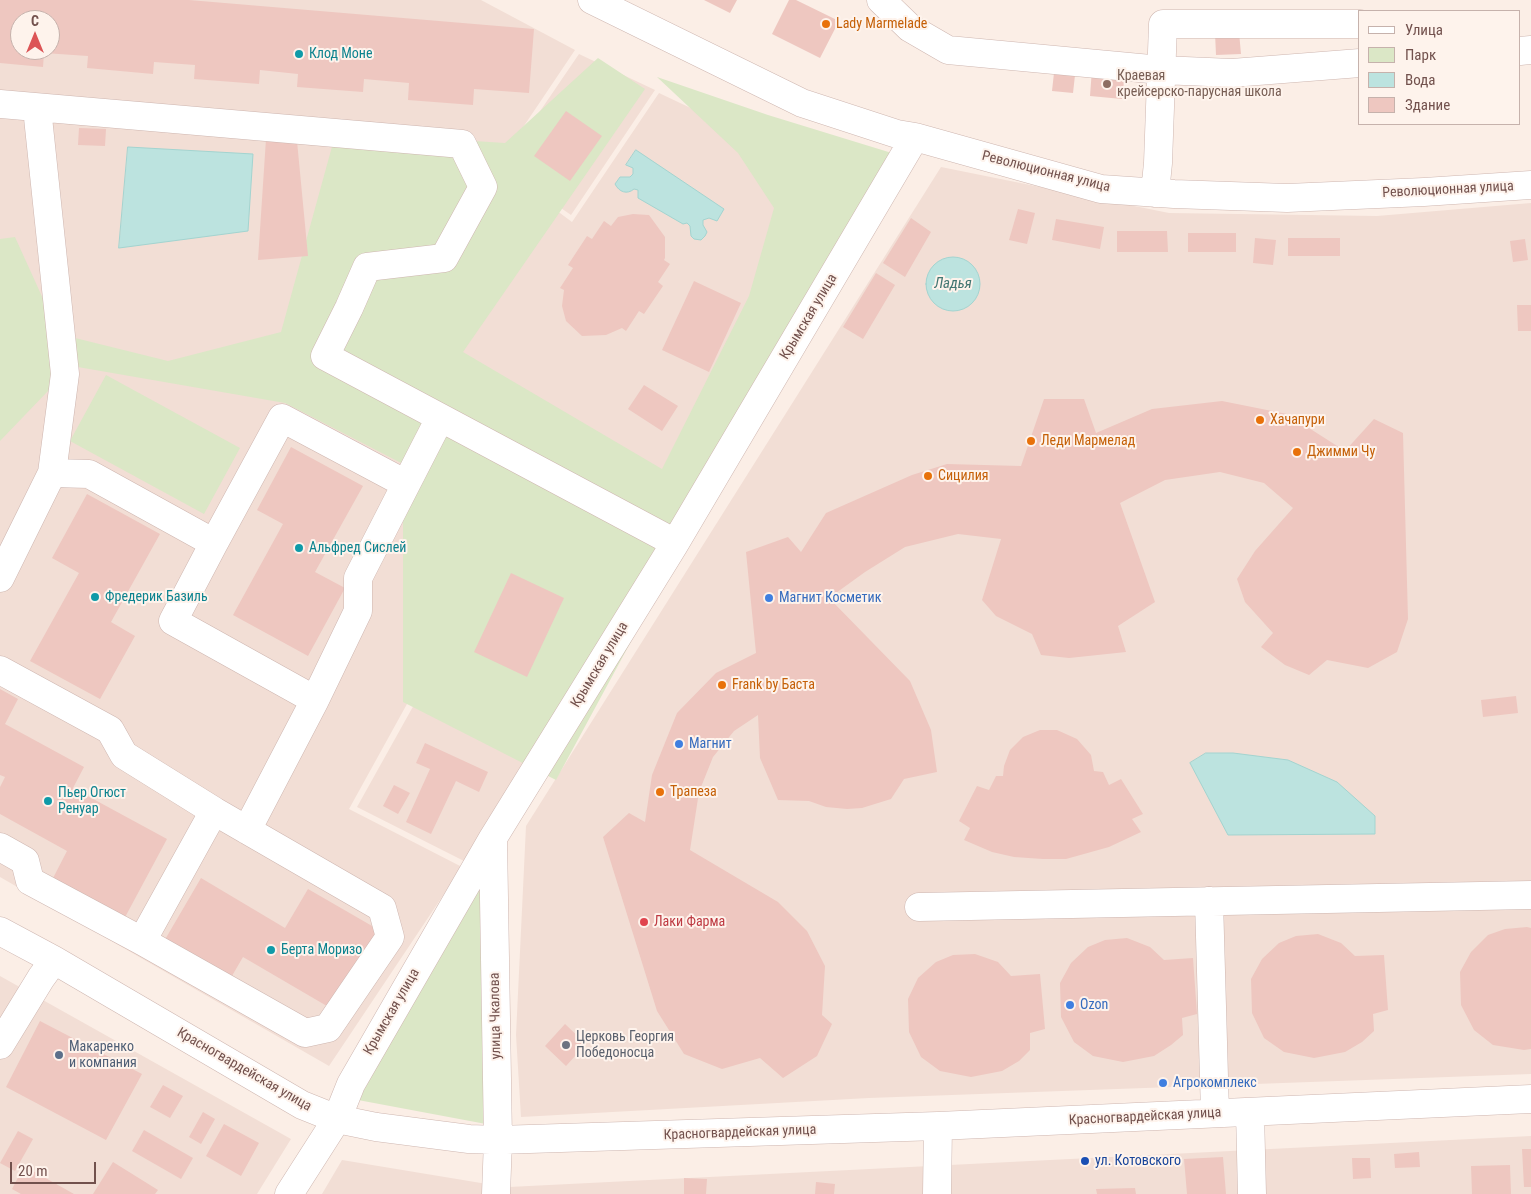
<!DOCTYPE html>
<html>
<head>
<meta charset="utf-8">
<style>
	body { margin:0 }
	#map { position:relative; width:1531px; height:1194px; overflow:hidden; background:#fbeee6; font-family:"Roboto Condensed",sans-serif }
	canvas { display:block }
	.legend { position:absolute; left:1358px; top:10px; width:162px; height:115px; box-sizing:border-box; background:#fef3ec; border:1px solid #c6b2ac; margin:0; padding:6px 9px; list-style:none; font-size:15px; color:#72514d }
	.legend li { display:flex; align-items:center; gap:10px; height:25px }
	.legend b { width:25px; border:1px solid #c6b2ac }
	.north { position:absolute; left:10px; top:10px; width:50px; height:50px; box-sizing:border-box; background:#fef3ec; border:1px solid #c6b2ac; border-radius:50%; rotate:0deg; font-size:14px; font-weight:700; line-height:20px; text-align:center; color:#72514d }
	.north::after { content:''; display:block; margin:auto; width:18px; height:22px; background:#dc5456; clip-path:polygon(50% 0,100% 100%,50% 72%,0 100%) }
	.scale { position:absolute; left:10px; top:1162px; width:86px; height:22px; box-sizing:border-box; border:2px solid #72514d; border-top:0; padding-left:6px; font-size:15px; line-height:18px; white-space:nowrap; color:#72514d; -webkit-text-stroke:4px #fef3ec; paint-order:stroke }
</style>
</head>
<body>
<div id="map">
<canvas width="1531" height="1194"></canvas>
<ul class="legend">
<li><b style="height:6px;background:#fff"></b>Улица</li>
<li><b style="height:14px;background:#dbe7c6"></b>Парк</li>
<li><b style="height:14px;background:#bce3df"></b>Вода</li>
<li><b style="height:14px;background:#eec7c0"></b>Здание</li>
</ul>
<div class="north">С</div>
<div class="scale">20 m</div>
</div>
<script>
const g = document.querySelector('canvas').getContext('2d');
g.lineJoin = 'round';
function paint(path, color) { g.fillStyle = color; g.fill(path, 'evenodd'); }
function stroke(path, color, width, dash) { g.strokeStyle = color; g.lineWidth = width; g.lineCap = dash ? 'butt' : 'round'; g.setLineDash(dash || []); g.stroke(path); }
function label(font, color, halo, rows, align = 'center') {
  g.font = font + ' "Roboto Condensed",sans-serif'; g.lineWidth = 4; g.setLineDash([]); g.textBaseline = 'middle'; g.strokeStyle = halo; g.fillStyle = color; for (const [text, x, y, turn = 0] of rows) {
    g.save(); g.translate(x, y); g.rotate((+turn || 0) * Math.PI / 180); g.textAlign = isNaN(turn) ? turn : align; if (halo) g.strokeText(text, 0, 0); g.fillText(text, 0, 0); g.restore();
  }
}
const residential = new Path2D(`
	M0,0H481L575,50L497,166L572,222L659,93L870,193L666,538L513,512L349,809L462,867L329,1066L0,877ZM20,20H50V50H20Z
	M579,54L655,90L571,215L502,167Z
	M941,167L1169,213L1377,216L1531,203V1074L869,1098L521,1117L516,1035L526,826Z
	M517,520L649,592L464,861L357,807Z
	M0,976L291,1139L257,1194H0Z
	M1531,1136V1194H509V1187Z
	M342,1160L487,1184V1194H322Z`);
const green = new Path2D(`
	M598,58L645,89L463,352L662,469L749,296L774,208L738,153L657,77L768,115L895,154L556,780L403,702V464L285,403L72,366L0,441V239L15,237L59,334L168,361L281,332L336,132L505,143Z
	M106,375L240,448L204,514L70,441Z
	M485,877L486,1124L358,1100Z`);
const water = new Path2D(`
	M128,147L253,154L248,231L119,248Z
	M636,150L724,209L717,221L709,218L703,220V225L707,232L705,236L701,240L694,239L691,236L690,226L687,223L683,224L638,198V190L634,189C627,195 619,192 615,184L620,177H630L633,174V168L626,165Z
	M926 284a27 27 0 1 1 54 0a27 27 0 1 1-54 0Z
	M1206,753H1233L1288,760L1337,782L1375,816V834L1228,835L1190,763Z`);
const building = new Path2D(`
	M0,0H189L534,29L529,93L474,89L473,105L408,100L409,83L364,79L363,92L297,87L298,74L260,70L259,84L194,79L195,65L154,62L153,74L87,68L88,56L44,53L43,67L0,63ZM20,20H50V50H20Z
	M704,0H737L730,13Z
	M789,0H796L839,21L820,58L772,34Z
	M1239,32L1241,54L1216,55L1215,33Z
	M1055,64L1076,66L1073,93L1052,91Z
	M1092,69L1125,72L1122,99L1090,96Z
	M566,111L602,136L570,181L534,156Z
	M79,128L106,129L105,146L78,145Z
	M266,139L297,141L308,256L258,260Z
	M1018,209L1035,213L1027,244L1009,240Z
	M633,214L649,215L665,237V258L664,260L670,264L658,282L663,286L644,314L639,311L626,331L622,328L606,335L582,336L566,321L562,306L564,290L560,288L573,268L568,265L587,236L592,239L604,221L611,226L618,217Z
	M911,218L931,232L905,277L883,263Z
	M1056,219L1104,227L1100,249L1052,240Z
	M1117,231H1167L1168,252H1117Z
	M1188,233H1236V252H1188Z
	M1255,238L1276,240L1273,265L1253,263Z
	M1288,238H1340V256H1288Z
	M1525,239L1528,260L1513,262L1510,241Z
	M876,273L895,285L863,339L843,327Z
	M694,281L741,303L709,372L662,350Z
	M1517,305H1531V331H1518Z
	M644,385L678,406L662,431L628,409Z
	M1044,399H1084L1096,433L1152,409L1222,401L1287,414L1345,451L1374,419L1403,433L1408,619L1397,652L1368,668L1327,660L1309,675L1285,665L1261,647L1273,633L1245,602L1237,579L1255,551L1293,508L1264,483L1220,472L1165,480L1120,503L1155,602L1118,626L1126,652L1069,658L1041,655L1032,634L996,616L982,600L1001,539L958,534L905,547L865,572L829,598L910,681L931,730L937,772L904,779L891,799L862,808L847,809L826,807L809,801L778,800L760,758L758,715L734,731L713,757L699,792L690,850L778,902L807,931L825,966L822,1015L832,1024L817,1056L783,1078L760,1058L722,1069L684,1054L657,1011L603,837L629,813L645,822L652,775L677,713L716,673L756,653L746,552L788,537L801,552L826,513L912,475L947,464L1021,466Z
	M291,447L363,486L315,572L345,588L308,656L233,615L283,524L257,510Z
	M87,494L160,534L111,622L135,636L100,699L30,661L79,573L52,558Z
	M511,573L564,598L527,677L474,652Z
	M0,689L18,699L5,724L84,767L73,788L167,839L123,921L51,882L67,851L0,814V787L5,777L0,775Z
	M1516,696L1518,713L1483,717L1481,700Z
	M1040,730H1057L1077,739L1091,755L1094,771L1103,772L1109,785L1121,779L1143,814L1132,819L1141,832L1109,847L1066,859H1043L1014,857L992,852L964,840L970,828L959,821L977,786L989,790L996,776H1003L1004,766L1010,750L1023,737Z
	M425,743L488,772L479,792L456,781L431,834L406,822L430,769L416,763Z
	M394,785L410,793L398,814L383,806Z
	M201,878L285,928L308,889L379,930L332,1009L243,957L229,981L163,943Z
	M1527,927L1531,928V1049L1524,1050L1493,1045L1474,1030L1461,1005L1460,972L1471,952L1488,935L1505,929Z
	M1318,934L1341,943L1355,956L1384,955L1388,1010L1373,1014L1374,1031L1362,1042L1345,1052L1314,1058L1284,1052L1264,1038L1252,1013L1251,979L1262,959L1279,943L1296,936Z
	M1127,938L1150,947L1164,960L1193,958L1197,1014L1182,1018L1183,1035L1171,1045L1154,1056L1123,1062L1093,1056L1074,1042L1061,1017L1060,983L1071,963L1088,947L1105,940Z
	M975,954L998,962L1011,976L1040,974L1045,1029L1030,1033V1050L1019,1061L1002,1071L971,1077L940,1071L921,1057L909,1032L908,999L918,978L936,962L953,955Z
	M40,1021L142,1074L106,1140L6,1087Z
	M565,1024L586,1044L566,1066L545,1046Z
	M163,1085L183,1096L170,1118L150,1107Z
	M203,1112L215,1119L201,1144L189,1137Z
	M224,1124L259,1143L241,1176L206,1156Z
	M144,1130L193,1158L181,1179L132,1151Z
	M18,1131L33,1139L15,1171L0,1163Z
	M1522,1149H1531V1187H1524Z
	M1419,1152L1420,1167L1395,1168L1394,1154Z
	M1223,1157L1226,1194H1187L1184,1159Z
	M1352,1158H1370L1371,1178L1353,1179Z
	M113,1162L158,1190L155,1194H93Z
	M1510,1165L1511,1194H1472L1471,1166Z
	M24,1166L74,1194H21L12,1189Z
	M684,1178L707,1179L706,1194H684Z
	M816,1182L835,1184L834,1194H815Z
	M1135,1188L1136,1194H1097L1096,1189Z`);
const minor = new Path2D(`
	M592,0L802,103L897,134L915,137L1101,189L1174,194L1287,198L1424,192L1531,185
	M881,0L910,28L948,50L1161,70L1232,73L1360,63
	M1520,51L1531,50
	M0,104L462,144L483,187L444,258L367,267L349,308L325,356L666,538L674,545
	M1155,193L1158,163L1163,24H1360
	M52,473L89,474L214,543L282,418L406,484
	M214,543L173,621L315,700
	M0,578L52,473L65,374L37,108
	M0,670L110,730L124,755L214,811L142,941
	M247,830L315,700L358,611V578L440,418
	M493,838L498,1140L496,1194
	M0,847L25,861L30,881L142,941L305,1033L328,1028L390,937L382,908L214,811
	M1209,901L1215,1113
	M919,907L1531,895
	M0,931L54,960L302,1105L337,1119L376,1127L469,1139L498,1140L938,1126L1531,1099
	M0,1045L41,978L54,960
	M1250,1112L1252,1194
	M289,1194L337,1119L351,1084L493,838L674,545L915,137
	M937,1194L938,1126`);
const markers = [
	[826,24,5,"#e8710a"],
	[299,54,5,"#0f9aa8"],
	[1107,84,5,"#8d6e63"],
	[1260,420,5,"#e8710a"],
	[1031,441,5,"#e8710a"],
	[1297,452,5,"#e8710a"],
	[928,476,5,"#e8710a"],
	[299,548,5,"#0f9aa8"],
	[95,597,5,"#0f9aa8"],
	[769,598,5,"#3f7fe0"],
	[722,685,5,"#e8710a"],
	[679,744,5,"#3f7fe0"],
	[660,792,5,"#e8710a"],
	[48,801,5,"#0f9aa8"],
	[644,922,5,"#e0444e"],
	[271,950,5,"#0f9aa8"],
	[1070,1005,5,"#3f7fe0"],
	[566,1045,5,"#6b7280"],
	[59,1055,5,"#5c6f8a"],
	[1163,1083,5,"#3f7fe0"],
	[1085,1161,5,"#1a4fb4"]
];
const foodNames = [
	["Lady Marmelade",836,24],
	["Хачапури",1270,420],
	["Леди Мармелад",1041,441],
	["Джимми Чу",1307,452],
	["Сицилия",938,476],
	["Frank by Баста",732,685],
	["Трапеза",670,792]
];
const cultureNames = [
	["Клод Моне",309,54],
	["Альфред Сислей",309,548],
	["Фредерик Базиль",105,597],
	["Пьер Огюст",58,793],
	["Ренуар",58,809],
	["Берта Моризо",281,950]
];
const educationNames = [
	["Краевая",1117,76],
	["крейсерско-парусная школа",1117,92]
];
const streetNames = [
	["Революционная улица",1046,172,14],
	["Революционная улица",1448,190,-3],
	["Крымская улица",809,317,-59],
	["Крымская улица",600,665,-59],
	["Крымская улица",392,1012,-60],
	["улица Чкалова",496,1016,-91],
	["Красногвардейская улица",244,1070,30],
	["Красногвардейская улица",1145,1117,-3],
	["Красногвардейская улица",740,1133,-2]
];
const shopNames = [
	["Магнит Косметик",779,598],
	["Магнит",689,744],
	["Ozon",1080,1005],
	["Агрокомплекс",1173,1083]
];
const healthNames = [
	["Лаки Фарма",654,922]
];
const worshipNames = [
	["Церковь Георгия",576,1037],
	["Победоносца",576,1053]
];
const serviceNames = [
	["Макаренко",69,1047],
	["и компания",69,1063]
];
const transitNames = [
	["ул. Котовского",1095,1161]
];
const waterNames = [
	["Ладья",953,284]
];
paint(residential, '#f2ded5');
paint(green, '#dbe7c6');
paint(water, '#bce3df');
stroke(water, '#a3d4d0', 1);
paint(building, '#eec7c0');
stroke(minor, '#ceb6b0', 29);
stroke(minor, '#fff', 28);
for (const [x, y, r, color] of markers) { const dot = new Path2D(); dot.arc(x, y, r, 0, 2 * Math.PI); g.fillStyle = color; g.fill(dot); stroke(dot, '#fef3ec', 2); }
label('14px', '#c56008', '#fef3ec', foodNames, 'left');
label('14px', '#0d838f', '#fef3ec', cultureNames, 'left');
label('14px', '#785e54', '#fef3ec', educationNames, 'left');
label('14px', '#72514d', '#fef3ec', streetNames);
label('14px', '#366cbe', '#fef3ec', shopNames, 'left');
label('14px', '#be3a42', '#fef3ec', healthNames, 'left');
label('14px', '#5b616d', '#fef3ec', worshipNames, 'left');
label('14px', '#4e5e75', '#fef3ec', serviceNames, 'left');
label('14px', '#164399', '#fef3ec', transitNames, 'left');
label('italic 15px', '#427672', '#fef3ec', waterNames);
</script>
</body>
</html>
